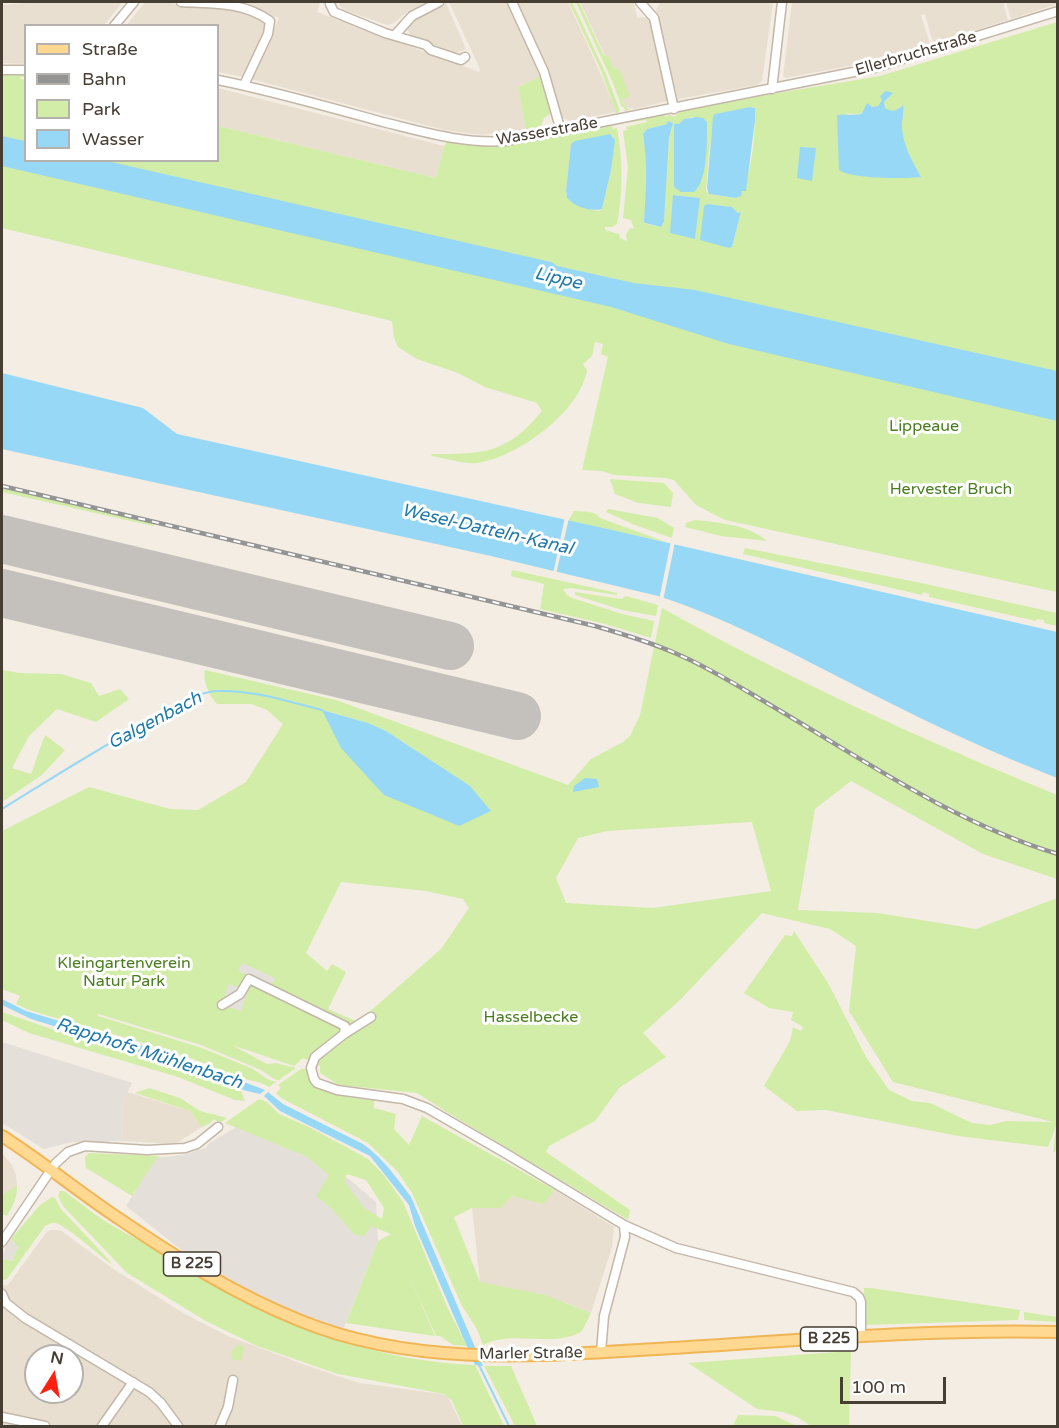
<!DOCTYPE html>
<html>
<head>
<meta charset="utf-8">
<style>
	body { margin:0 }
	#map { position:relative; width:1059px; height:1428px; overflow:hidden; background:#f4ede3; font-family:"Varela Round",sans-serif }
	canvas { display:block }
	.frame { position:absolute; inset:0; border:3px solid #463d33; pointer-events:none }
	.legend { position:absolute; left:24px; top:24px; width:195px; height:138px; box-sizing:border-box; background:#fff; border:2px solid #b5b1ad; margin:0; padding:8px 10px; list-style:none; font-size:18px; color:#463d33 }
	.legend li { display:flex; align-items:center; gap:12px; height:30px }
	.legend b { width:30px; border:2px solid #b5b1ad }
	.north { position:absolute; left:24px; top:1344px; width:60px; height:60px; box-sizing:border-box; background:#fff; border:2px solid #b5b1ad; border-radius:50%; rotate:11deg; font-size:16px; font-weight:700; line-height:24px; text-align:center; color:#463d33 }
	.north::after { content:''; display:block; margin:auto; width:21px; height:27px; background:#ff210f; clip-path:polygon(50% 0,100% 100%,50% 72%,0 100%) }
	.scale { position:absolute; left:840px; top:1377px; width:106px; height:27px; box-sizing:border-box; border:3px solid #463d33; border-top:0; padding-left:8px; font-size:18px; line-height:21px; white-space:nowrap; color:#463d33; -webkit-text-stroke:4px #fff; paint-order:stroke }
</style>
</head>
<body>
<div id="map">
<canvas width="1059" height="1428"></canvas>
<div class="frame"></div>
<ul class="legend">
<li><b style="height:8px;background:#ffd891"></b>Straße</li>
<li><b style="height:8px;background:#949494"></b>Bahn</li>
<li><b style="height:16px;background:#d2eda7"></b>Park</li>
<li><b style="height:16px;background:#98d8f7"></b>Wasser</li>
</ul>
<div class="north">N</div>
<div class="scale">100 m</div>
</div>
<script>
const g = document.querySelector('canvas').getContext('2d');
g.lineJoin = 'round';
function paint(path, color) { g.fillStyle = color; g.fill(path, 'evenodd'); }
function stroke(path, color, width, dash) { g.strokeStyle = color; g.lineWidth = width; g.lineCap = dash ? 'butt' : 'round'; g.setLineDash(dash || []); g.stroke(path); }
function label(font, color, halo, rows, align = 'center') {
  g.font = font + ' "Varela Round",sans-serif'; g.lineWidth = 6; g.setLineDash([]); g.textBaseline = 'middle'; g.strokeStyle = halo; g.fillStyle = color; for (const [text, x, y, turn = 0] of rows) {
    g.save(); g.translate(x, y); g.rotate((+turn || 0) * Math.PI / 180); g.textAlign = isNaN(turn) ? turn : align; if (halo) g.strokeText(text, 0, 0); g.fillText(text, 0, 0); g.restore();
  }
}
const residential = new Path2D(`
	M37,2H123L104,25L26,26L25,64L2,63V5Z
	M145,2H168L180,5L227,7L262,20L265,26V33L243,77L218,72V26H126Z
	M233,2H320L317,12L479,72L480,69L449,2H507L541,76L518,87L526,130L482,135L444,130L251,79L279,18Z
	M339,2H427L408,11L394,23L387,25L344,10L340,6Z
	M516,2H568L603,79L616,112L569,121L562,117L548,72Z
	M580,2H634L637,18L645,17L649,18L667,101L635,109L626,108L622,98L629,96L618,68L614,69L608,55L605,56Z
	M669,2H773L762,81L757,85L678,99L656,10L660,3Z
	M792,2H1003L1008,20L933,43L925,14L921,15L930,44L880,60L786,78L783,76Z
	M1006,2H1057V4L1011,19Z
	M446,3L466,49L458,52H453L412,36L407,30V27L418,16Z
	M218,88L444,146L436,178L218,126Z
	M127,1092L190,1111L202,1127L175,1144L121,1141L123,1102Z
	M2,1153L12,1165L16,1175L17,1187H15L2,1195Z
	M555,1190L614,1227L612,1247L591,1313L567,1303L480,1283L472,1208H499L512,1196L543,1203Z
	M50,1230H60L115,1270L185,1314L228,1336L319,1370L360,1383L442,1394L448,1397L462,1426H2V1284L7,1286L46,1233ZM36,1356H72V1392H36Z`);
const industrial = new Path2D(`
	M2,1042L132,1083L123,1102L121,1141H110L107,1144L72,1142L44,1149L2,1123Z
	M236,1127L307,1157L350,1180L376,1202L378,1241L341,1335L224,1284L126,1206L156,1158L182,1155L206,1148L208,1144Z
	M11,1239L19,1248L15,1252L13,1261L2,1259L5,1248Z`);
const green = new Path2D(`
	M569,2H572L606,74L619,108V112L616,113L602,73Z
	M576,2H579L604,56L608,55L614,69L619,68L630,96L622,99L626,108L630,110L625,111L624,107H622L613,83Z
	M1057,22V592L725,520L696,505L674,480L665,478L614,475L602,471L582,470L608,357L601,354L603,344L595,342L592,356L583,364L587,370C580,412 519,456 478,463C467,465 444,458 432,456L431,454C485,454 506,454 542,411L537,403L485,387L458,373L417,359L398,347L394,338L392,321L2,228V73L25,74V77H20L21,79L25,80L26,160H218V126L436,178L444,146L448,141L482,145H500L621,122L622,124L612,126L613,129L617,128C623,161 623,191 617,224L612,227H605V230L619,234L620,238L627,241L626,234L630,228L634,229L631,220L623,218L628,167L623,131L627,130L626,127L647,122L646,120L626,123L625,121L666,114L664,117L670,115L675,117L679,111L754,97L880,76ZM889,98L884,102L885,108L890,112L896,111L902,105C906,114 902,116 901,125C900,139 913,164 920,177L846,113L857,115L872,107L878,106L882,100ZM753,107L755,108C755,133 753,179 736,198L713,195L706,191C707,178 711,121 716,114ZM691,117L703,118L674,183L675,124H679ZM668,122L673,123L669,138L664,222L661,227L646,224L644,221C647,192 648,163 643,134L647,129L667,124ZM613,136L611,170L602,209L599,211C587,209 577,206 567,198L566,191L571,145ZM673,195L699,198L695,239ZM706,204L732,207L738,213L741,212L732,247Z
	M541,76L551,108L550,114L544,118L541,126L526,130L518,87Z
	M610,479L664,483L673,493L671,507L638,503L615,494Z
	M2,488L154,524L153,526L2,492Z
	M608,509L658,518L674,528L672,538L635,525L606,512Z
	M574,511C583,512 595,510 600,518L666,542L568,521Z
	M695,520C720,523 747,524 767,541L721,536L685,527L686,523Z
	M745,548L921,583L1057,613V626L1044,623V620L1037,619L1036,621L929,597V594L923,592L922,595L743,554Z
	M512,570L617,593V595L571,588L563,589L567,595L572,598L622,614L654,621L651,638L605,624L540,609L544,584L511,576Z
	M575,592L621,599L626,596L658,605L656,616L622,610L575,595Z
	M662,608C789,679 923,740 1057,795V879L983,854L851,781L815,809L798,910L878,913L976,929L1057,898L1058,1149L1053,1153L1056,1126L1048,1147L958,1136L826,1110L797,1111L764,1086L790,1041L793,1027L801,1031L803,1027L791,1020L793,1012L769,1008L744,993L785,935L792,936L794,931L828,983L866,1057L889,1090L912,1101L930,1103L972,1123L990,1125L1007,1121L1053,1122L893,1082L849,1011L856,946L830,929L762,913L680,1000L643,1033L666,1057L619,1088L595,1121L549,1146L546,1152L630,1210L628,1220L450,1114L417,1093L339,1085L320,1073V1066L303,1058L294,1066L232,1045L267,1064L276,1063L296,1068L279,1080H276L261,1070L201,1045L98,1014V1016L202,1048L253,1069L267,1079L276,1082L269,1087C260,1081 250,1081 239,1077C172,1048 99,1031 29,1010L16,1004L20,996L2,989V831L89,787L170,809L198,810L246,782L283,724L267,710L251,704H217C210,697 202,680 205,670L336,700L568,785L591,759L623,742L630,736L640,715ZM323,710L368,723L386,731L421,754ZM752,822L771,891L653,908L566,903L556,878L578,838L607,831ZM341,882L426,891L463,899L469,908L441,949L358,1022L328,1009L346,972L332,964L327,971L306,953Z
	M2,670L19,673L61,674L91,683L99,696L120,689L129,699L96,722L57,709L29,736L12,768L31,774L45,735L65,750L42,775L2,802Z
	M2,1012L63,1033L187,1070L241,1091L245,1101L235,1100L178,1077L29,1033L2,1020Z
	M301,1069H307L309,1079L317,1089C335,1092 357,1102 374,1099V1108L396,1114L394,1129L409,1145L422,1116L555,1190L543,1204L512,1196L500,1208H472L454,1217L480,1282L545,1295L591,1313L582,1331C555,1349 513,1329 483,1345L477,1329L462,1306L412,1193L398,1172L368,1143L281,1098L276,1093L281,1088L278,1085Z
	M149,1088L180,1098L200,1111L227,1118L220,1123L214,1119L210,1123L202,1127L190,1111L135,1093Z
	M259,1099L267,1102L279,1114L309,1127L368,1159L383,1174L403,1202L448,1309L467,1346L453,1345L440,1336H436L408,1273L435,1336L346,1323L378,1241L391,1234L371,1226L364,1236L355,1235L331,1208L316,1196L329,1175L307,1157L225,1123ZM347,1174L366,1180L384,1208L382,1219L364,1208L344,1181Z
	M89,1153L156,1156L161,1157L156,1159L132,1196L86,1168L85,1157Z
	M16,1186L17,1187C17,1198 13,1206 7,1216L2,1214V1195Z
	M60,1191H64C78,1201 91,1212 105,1221C119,1230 134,1237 148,1246C250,1310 352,1360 475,1365L504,1426H463L452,1401L444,1394L338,1374L257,1346L206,1321L127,1273L63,1206L58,1196Z
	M52,1197L55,1198L61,1209L111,1262V1264C98,1255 68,1226 55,1223C50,1223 49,1224 45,1226L7,1279L3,1280L2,1259L13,1261L15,1252L19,1248L11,1239L40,1205Z
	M864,1288H871L1020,1310L1018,1320L865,1325Z
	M1024,1312L1057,1317V1322L1024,1320Z
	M237,1345H240L244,1348L241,1361L231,1359L232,1351Z
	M851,1351L849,1426H811L797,1417L783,1412L757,1409L688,1363Z
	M484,1366H511L537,1426H515Z
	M738,1415L775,1416L797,1426H733Z`);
const parking = new Path2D(`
	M242,963L275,978L271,986L238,971Z
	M229,984L248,990L241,1011L222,1005Z`);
const water = new Path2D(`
	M886,91L893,93L884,102L885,108C893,113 896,111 903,105C905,114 901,120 902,128C903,145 913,163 921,177C905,179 850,179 839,170L837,115C846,113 854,117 862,113L867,103L872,107L878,106L882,100L880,96Z
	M750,107L755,108V120L746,191H741L742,195L736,198L709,194L707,188L713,117L715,114Z
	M697,117L703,118L707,122C707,140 708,180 694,192H681L674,187V124H679L684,119Z
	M668,121L673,123L669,138L664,222L661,227L645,223L644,221C646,190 648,166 643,134L647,129L667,124Z
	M610,134L615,140L611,170L602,209C591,212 575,207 567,198L566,191L571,144L575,141Z
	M2,136L25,141L26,160L107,161L551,262L557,266L634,283L695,290L1057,371V421L729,344L611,307L2,166Z
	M800,147L816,148L812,181L797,178Z
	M673,195L700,198L695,239L670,233Z
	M707,204L732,207L738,213L741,212L732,247L729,248L700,240L704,206Z
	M2,373L143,408L177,434L612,530L1057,632V778C996,754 937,727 878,697C806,661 735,621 658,596L491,556L2,449Z
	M322,710L368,723L386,731L470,786L491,811L459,826L384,795L341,748Z
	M585,778L597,779L599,787L573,792L574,786Z
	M2,999L26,1011L176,1056L265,1090L260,1094L239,1089L213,1076L183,1066L31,1019L2,1005Z
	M268,1092L283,1104L363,1144C383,1158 396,1177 411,1197L483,1366L475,1365L415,1226L409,1205L370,1156L280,1111L264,1096Z`);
const pier = new Path2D(`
	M565,517L569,518L556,574H553Z
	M671,541L675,542L663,601L659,600Z`);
const stream = new Path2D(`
	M2,809C54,777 105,744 160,715C177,706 198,691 219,691C254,690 289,702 322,710
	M479,1365L509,1426`);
const runway = new Path2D(`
	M2,539L450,646
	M2,593L517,716`);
const minor = new Path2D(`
	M181,2C211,4 243,1 270,21L268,34L244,85
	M512,2L544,72L561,131
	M640,2L654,18L674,109
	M330,4L334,12L385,33L426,45L431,50L461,60L465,57
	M114,26L134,2
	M395,35L412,16L439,2
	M2,70H26
	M218,80C273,91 328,107 383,122C424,132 463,144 506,141L874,68L1058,11
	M772,89L782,2
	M222,1005L240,994L249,979L345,1026L344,1034
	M371,1017L344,1034L315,1057L311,1068L314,1079L317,1083L337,1090L403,1099L427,1108L505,1153L624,1225L676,1248L853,1292L859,1297L861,1302V1337
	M2,1242L55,1164L68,1152L85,1146L147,1150L185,1148L197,1144L218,1127
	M2,1294L6,1303L25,1318L149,1392L161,1403L178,1426
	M601,1352L604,1316L625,1237L624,1225
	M2,1417L45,1426
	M102,1426L133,1382
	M220,1426L228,1407L233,1380`);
const major = new Path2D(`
	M2,1136C43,1162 80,1193 121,1220C177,1258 238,1296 301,1321C419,1369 548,1355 672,1348C800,1340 929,1329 1058,1332`);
const rail = new Path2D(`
	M2,486L595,626C623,634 650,642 677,654C710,668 741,688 772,706C864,760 954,823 1058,854`);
const shields = [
	[192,1264,57],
	[829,1339,57]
];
const shieldNames = [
	["B 225",192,1264],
	["B 225",829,1339]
];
const streetNames = [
	["Ellerbruchstraße",916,54,-16],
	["Wasserstraße",547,132,-10],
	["Marler Straße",531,1354,-1]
];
const parkNames = [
	["Lippeaue",924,427],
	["Hervester Bruch",951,490],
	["Kleingartenverein",124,964],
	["Natur Park",124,982],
	["Hasselbecke",531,1018]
];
const waterNames = [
	["Lippe",558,279,13],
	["Wesel-Datteln-Kanal",487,530,13],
	["Galgenbach",155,721,-28],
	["Rapphofs Mühlenbach",149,1054,18]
];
paint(residential, '#e8dfd1');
paint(industrial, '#e5dfd9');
paint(green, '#d2eda7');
paint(parking, '#e4e0dc');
paint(water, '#98d8f7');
paint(pier, '#f4ede3');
stroke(stream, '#98d8f7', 2);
stroke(runway, '#c4c0bc', 48);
stroke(minor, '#c3b7a8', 11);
stroke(major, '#f0b655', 14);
stroke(minor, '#fff', 8);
stroke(major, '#ffd891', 10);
stroke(rail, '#949494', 4.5);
stroke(rail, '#fff', 2, [7]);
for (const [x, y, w] of shields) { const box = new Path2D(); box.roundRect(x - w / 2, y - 12, w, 24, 4.5); g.fillStyle = '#fff'; g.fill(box); stroke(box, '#463d33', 1.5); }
label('bold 15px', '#463d33', null, shieldNames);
label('16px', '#463d33', '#fff', streetNames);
label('16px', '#4a7d20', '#fff', parkNames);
label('italic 18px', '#1f7aab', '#fff', waterNames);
</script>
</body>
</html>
